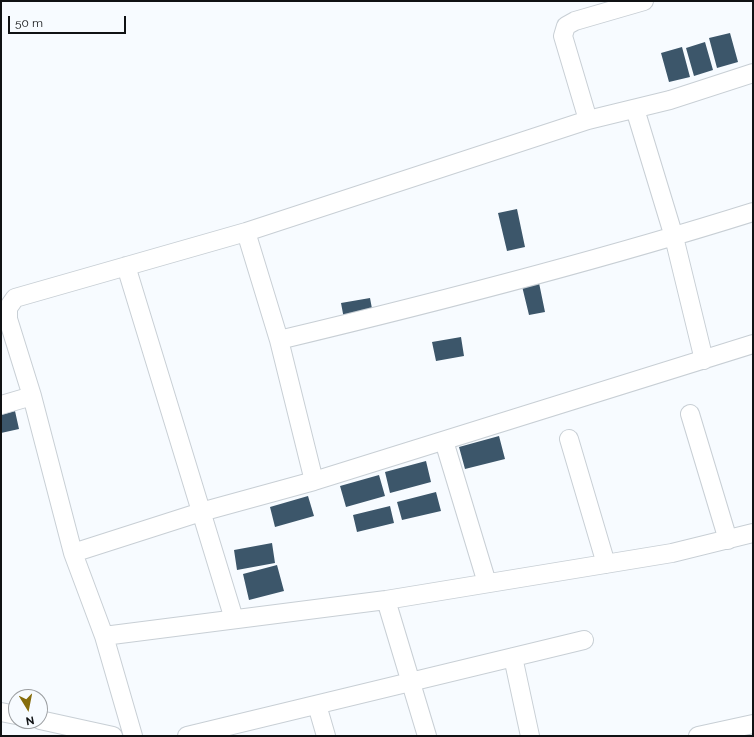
<!DOCTYPE html>
<html>
<head>
<meta charset="utf-8">
<style>
	body { margin:0 }
	#map { position:relative; width:754px; height:737px; overflow:hidden; background:#f7fbff; font-family:Raleway,sans-serif }
	canvas { display:block }
	.frame { position:absolute; inset:0; border:2px solid #101214; pointer-events:none }
	.north { position:absolute; left:8px; top:689px; width:40px; height:40px; box-sizing:border-box; background:#f7fbff; border:1px solid #9b9ea1; border-radius:50%; rotate:170deg; font-size:11px; font-weight:700; line-height:16px; text-align:center; color:#101214 }
	.north::after { content:''; display:block; margin:auto; width:14px; height:18px; background:#866d0c; clip-path:polygon(50% 0,100% 100%,50% 72%,0 100%) }
	.scale { position:absolute; left:8px; top:16px; width:118px; height:18px; box-sizing:border-box; border:2px solid #101214; border-top:0; padding-left:5px; font-size:12px; line-height:14px; white-space:nowrap; color:#101214; -webkit-text-stroke:3px #f7fbff; paint-order:stroke }
</style>
</head>
<body>
<div id="map">
<canvas width="754" height="737"></canvas>
<div class="frame"></div>
<div class="north">N</div>
<div class="scale">50 m</div>
</div>
<script>
const g = document.querySelector('canvas').getContext('2d');
g.lineJoin = 'round';
function paint(path, color) { g.fillStyle = color; g.fill(path, 'evenodd'); }
function stroke(path, color, width, dash) { g.strokeStyle = color; g.lineWidth = width; g.lineCap = dash ? 'butt' : 'round'; g.setLineDash(dash || []); g.stroke(path); }
const building = new Path2D(`
	M730,33L738,62L717,68L709,38Z
	M705,42L713,70L694,76L686,48Z
	M682,47L690,77L669,82L661,53Z
	M517,209L525,247L507,251L498,213Z
	M538,278L545,312L529,315L521,282Z
	M370,298L373,314L344,319L341,303Z
	M461,337L464,356L436,361L432,342Z
	M15,411L19,429L1,433V415Z
	M499,436L505,459L465,469L459,447Z
	M426,461L431,482L390,493L385,472Z
	M379,475L385,496L346,507L340,486Z
	M436,492L441,511L402,520L397,502Z
	M308,496L314,516L275,527L270,507Z
	M390,506L394,523L357,532L353,515Z
	M272,543L275,563L237,570L234,550Z
	M277,565L284,591L249,600L243,574Z`);
const minor = new Path2D(`
	M753,73L670,100L588,120L246,232L15,298L8,308V319L32,396L73,553L201,512L314,481L753,344
	M635,109L674,237L704,360
	M588,120L563,36L566,26L575,21L644,1
	M246,232L279,340
	M126,266L234,619
	M1,405L32,396
	M690,414L728,540
	M569,439L606,564
	M444,441L487,583
	M314,481L279,340C438,302 597,261 753,212
	M73,553L104,636L386,600L672,553L753,533
	M386,600L427,736
	M104,636L133,736
	M513,657L530,736
	M317,705L326,736
	M1,712L16,715
	M40,720L113,736
	M187,736L584,640
	M698,736L753,724`);
paint(building, '#3c566a');
stroke(minor, '#c8cfd5', 20);
stroke(minor, '#fff', 18);
</script>
</body>
</html>
